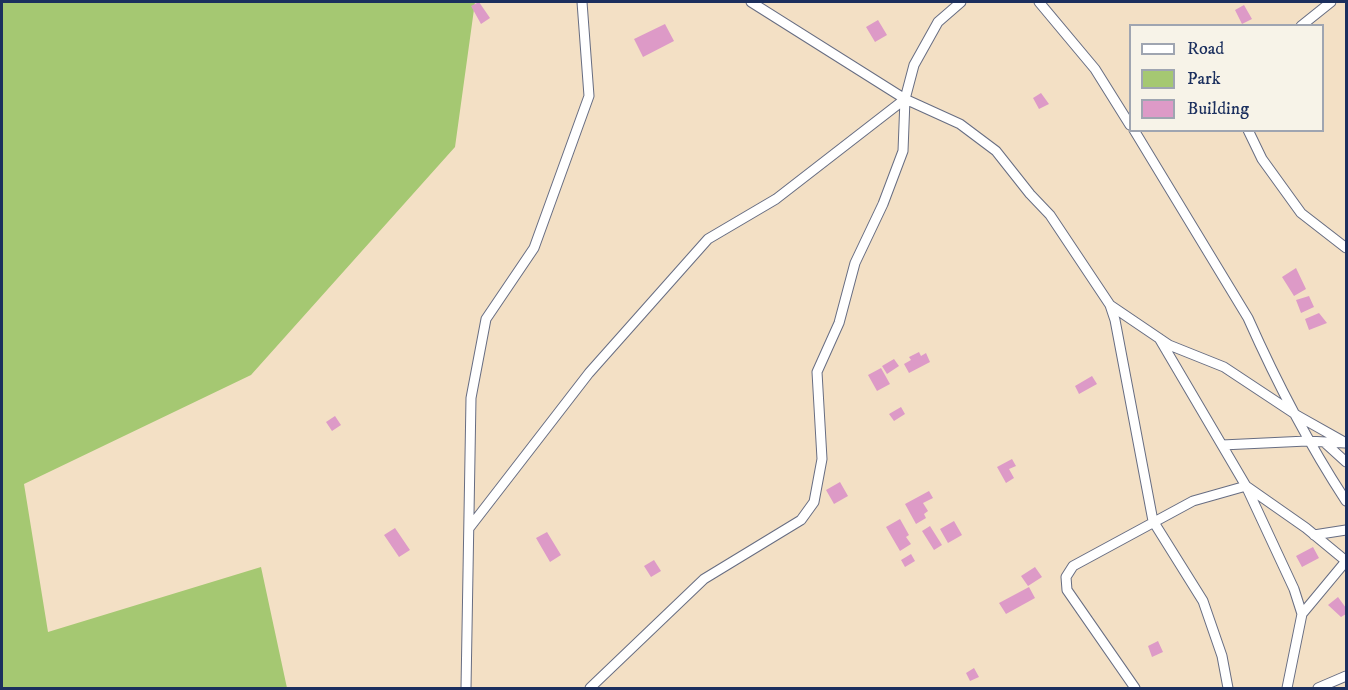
<!DOCTYPE html>
<html>
<head>
<meta charset="utf-8">
<style>
	body { margin:0 }
	#map { position:relative; width:1348px; height:690px; overflow:hidden; background:#f3e0c5; font-family:"IM FELL DW Pica",serif }
	canvas { display:block }
	.frame { position:absolute; inset:0; border:3px solid #1b2f5e; pointer-events:none }
	.legend { position:absolute; left:1129px; top:24px; width:195px; height:108px; box-sizing:border-box; background:#f7f3e8; border:2px solid #9fa5b1; margin:0; padding:8px 10px; list-style:none; font-size:18px; color:#1b2f5e }
	.legend li { display:flex; align-items:center; gap:12px; height:30px }
	.legend b { width:30px; border:2px solid #9fa5b1 }
</style>
</head>
<body>
<div id="map">
<canvas width="1348" height="690"></canvas>
<div class="frame"></div>
<ul class="legend">
<li><b style="height:8px;background:#fff"></b>Road</li>
<li><b style="height:16px;background:#a5c872"></b>Park</li>
<li><b style="height:16px;background:#dd9ac7"></b>Building</li>
</ul>
</div>
<script>
const g = document.querySelector('canvas').getContext('2d');
g.lineJoin = 'round';
function paint(path, color) { g.fillStyle = color; g.fill(path, 'evenodd'); }
function stroke(path, color, width, dash) { g.strokeStyle = color; g.lineWidth = width; g.lineCap = dash ? 'butt' : 'round'; g.setLineDash(dash || []); g.stroke(path); }
const green = new Path2D(`
	M2,2H475L455,147L251,375L24,484L48,632L261,567L287,688H2Z`);
const building = new Path2D(`
	M479,2L490,18L481,24L471,6Z
	M1244,5L1252,19L1242,24L1235,10Z
	M878,20L887,35L875,42L866,27Z
	M665,24L674,41L643,57L634,39Z
	M1041,93L1049,104L1039,109L1033,98Z
	M1296,268L1306,289L1294,296L1282,277Z
	M1309,296L1314,307L1301,313L1296,300Z
	M1319,313L1327,323L1309,330L1305,319Z
	M919,352L921,356L926,353L930,362L909,373L904,364L911,360L909,357Z
	M894,359L899,366L887,374L882,366Z
	M881,368L890,384L877,391L868,375Z
	M1092,376L1097,384L1079,394L1075,386Z
	M901,407L905,414L894,421L889,414Z
	M335,416L341,425L332,431L326,422Z
	M1012,459L1016,466L1009,469L1014,478L1006,483L997,467Z
	M840,482L848,496L834,504L826,490Z
	M929,491L933,498L923,503L928,511L924,514L926,518L916,524L905,504Z
	M900,519L909,535L906,537L911,544L900,551L886,527Z
	M954,521L962,535L948,543L940,529Z
	M930,526L942,545L934,550L922,531Z
	M395,528L410,550L399,557L384,535Z
	M547,532L561,555L550,562L536,538Z
	M1313,547L1319,558L1302,567L1296,556Z
	M911,554L915,561L905,567L901,560Z
	M654,560L661,571L651,577L644,566Z
	M1035,567L1042,577L1028,586L1021,576Z
	M1029,587L1035,598L1006,614L999,603Z
	M1338,597L1346,608V614L1341,617L1328,605Z
	M1158,641L1163,652L1152,657L1148,646Z
	M974,668L979,677L970,681L966,673Z`);
const minor = new Path2D(`
	M751,2L905,99L960,124L996,151L1030,194L1050,215L1110,305L1115,320L1153,521L1203,601L1222,656L1228,688
	M1039,2L1095,69L1130,125
	M1301,26L1331,2
	M1134,130L1248,318C1276,381 1308,443 1346,501
	M1248,130L1262,159L1301,213L1346,248
	M1110,305L1169,345L1224,367L1298,416L1346,443
	M1159,338L1246,486L1306,528L1346,561
	M1324,442L1346,462
	M1222,445L1307,441L1345,443
	M470,527L589,373L708,239L776,199L905,99
	M1314,535L1346,530
	M466,688L471,398L486,319L534,248L589,96L582,2
	M590,688L704,579L801,520L814,502L822,459L817,372L839,323L855,263L883,204L903,151L905,99L914,65L938,22L961,2
	M1135,688L1067,590L1066,577L1073,566L1193,501L1246,486L1294,589L1302,614
	M1287,688L1302,614L1346,561
	M1318,688L1346,676`);
paint(green, '#a5c872');
paint(building, '#dd9ac7');
stroke(minor, '#676d82', 11);
stroke(minor, '#fff', 9);
</script>
</body>
</html>
